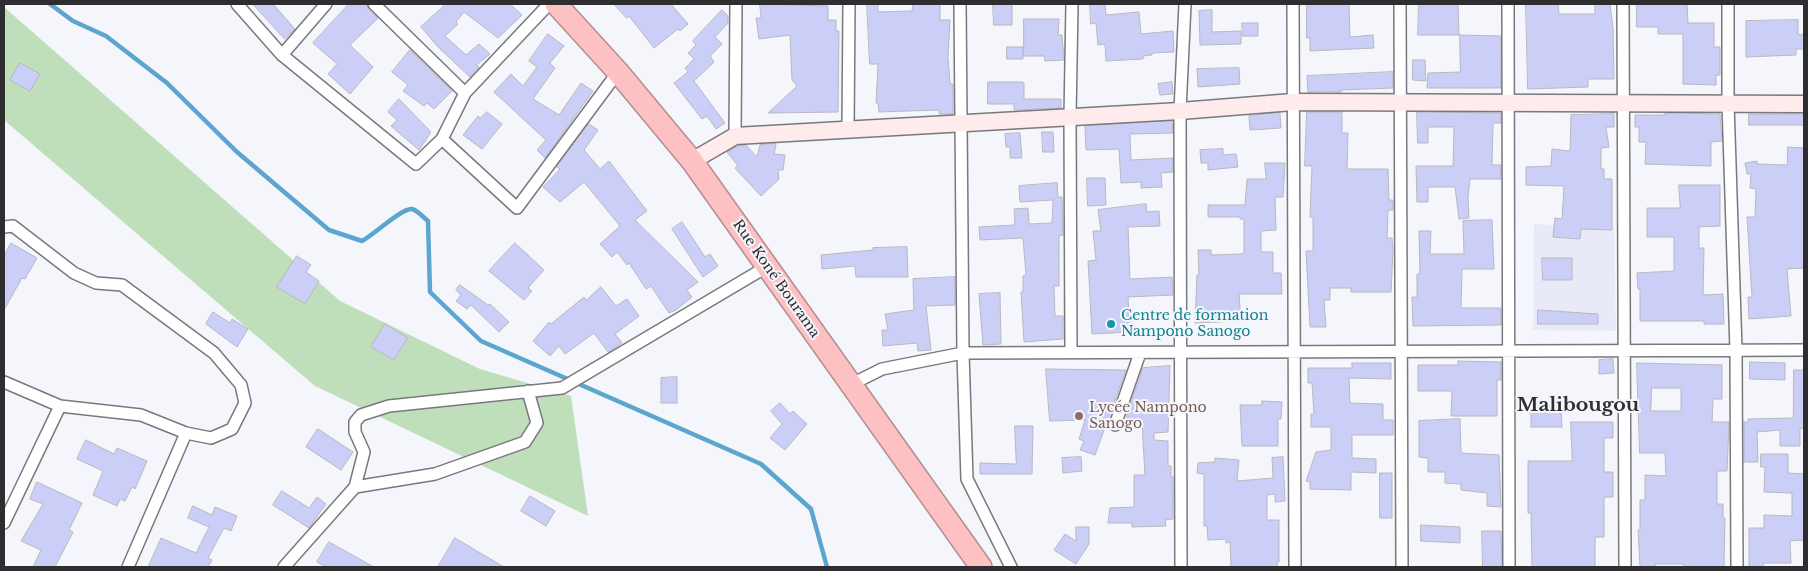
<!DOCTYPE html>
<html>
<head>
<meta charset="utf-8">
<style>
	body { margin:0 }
	#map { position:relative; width:1808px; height:571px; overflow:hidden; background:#f5f5fc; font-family:"Libre Baskerville",serif }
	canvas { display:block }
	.frame { position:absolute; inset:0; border:5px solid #2e2e30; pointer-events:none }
</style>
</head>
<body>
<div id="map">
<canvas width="1808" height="571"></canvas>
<div class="frame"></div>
</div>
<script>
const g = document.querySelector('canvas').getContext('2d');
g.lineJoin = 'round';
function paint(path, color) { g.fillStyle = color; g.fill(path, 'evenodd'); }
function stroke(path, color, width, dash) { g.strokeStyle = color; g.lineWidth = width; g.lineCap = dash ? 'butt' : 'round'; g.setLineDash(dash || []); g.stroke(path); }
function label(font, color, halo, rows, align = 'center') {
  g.font = font + ' "Libre Baskerville",serif'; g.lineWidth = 4; g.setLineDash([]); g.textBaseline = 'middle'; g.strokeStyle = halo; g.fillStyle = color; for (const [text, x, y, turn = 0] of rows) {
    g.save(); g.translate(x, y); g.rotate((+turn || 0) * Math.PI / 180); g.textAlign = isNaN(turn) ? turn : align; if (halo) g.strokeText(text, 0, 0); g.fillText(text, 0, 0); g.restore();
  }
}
const built = new Path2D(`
	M1534,224L1614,228L1616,331L1533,330Z`);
const green = new Path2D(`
	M4,7L340,301L480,369L571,396L588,516L315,386L4,120Z`);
const stream = new Path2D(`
	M50,4L73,21L106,36L167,83L237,152L329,230L362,241C374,235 401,208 412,209C417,210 423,217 428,221L430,292L481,341L761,464L811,509L827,567`);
const building = new Path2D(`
	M253,4H273L295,29L285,39Z
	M349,4H367L368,9L378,18L350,45L373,67L350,94L328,74L337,64L313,43Z
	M446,4H510L522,15L498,38L464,12L456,22L458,24L445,36L466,55L479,44L490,54L476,65L479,67L470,77L438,47L421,27Z
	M614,4H671L688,24L680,31L678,29L654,48L629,16L627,18Z
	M760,4L828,6V20H836V31H839L838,112L768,113L797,86L792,80L790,35L759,39L756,18H761Z
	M867,4H878V12L912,11L913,4H940V20H950L948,57L950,84H953V114H939V110L879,112L878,103H876L878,64H870Z
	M993,4H1012V25H994Z
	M1090,4H1105L1106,15L1139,12L1141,34L1173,31L1174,52L1152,53V55L1143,56V59L1106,61L1105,44L1098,45L1096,23L1091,24Z
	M1307,4H1349L1350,37L1373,35L1374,48L1310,51V38H1307Z
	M1419,4H1458L1459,35H1418Z
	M1526,4H1558L1559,14H1595V4H1610L1613,28L1614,79H1588V87L1528,89Z
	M1637,4H1687L1688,23H1714V47H1720V75H1716V85L1683,84V34H1658V27H1637Z
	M722,10L728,16V23L715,37L722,44L710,56L714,62L694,81L725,123L716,129L707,116L702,119L674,83L688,72L685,68L694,59L688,53L696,45L693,41Z
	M1212,10V32L1241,31V44L1200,45L1199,11Z
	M1024,19H1059L1058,35H1062L1064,60L1045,61L1044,56H1024Z
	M1798,20V34L1804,35V49H1796V55L1746,57V21Z
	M1242,23H1258V36H1243Z
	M548,34L564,46L550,63L555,68L533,99L559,115L581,83L593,91L545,158L537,150L546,140L494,92L511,74L523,86L537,67L529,61Z
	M1460,35L1501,36V88H1427L1428,73L1460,72Z
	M1007,47H1023V59H1007Z
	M410,50L452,91L434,109L427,103L424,106L403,91L408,85L392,72Z
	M1413,60H1425L1426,81L1413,80Z
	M20,63L40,74L30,91L10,80Z
	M1239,68L1240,84L1198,87L1197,69Z
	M1393,72V88L1341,90V92H1308L1307,76Z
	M988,82H1022L1024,83V99H1061V108L1014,110V104H988Z
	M1172,82L1173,94L1160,95L1158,84Z
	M399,99L430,131V134L419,150L391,126L397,120L388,112Z
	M487,112L502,124L482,149L463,135L478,116L480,118Z
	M1307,112H1342V133H1348L1347,169H1388L1389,200H1393V210H1388L1387,238H1392L1393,250L1391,292H1351V288H1330V300H1324L1326,327H1310L1306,251H1313V217H1310L1312,166H1305Z
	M1417,112L1501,113V123H1493L1492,165H1501V179H1470L1468,198L1469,218L1459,219L1455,187H1428V202H1417L1416,166H1453L1454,127H1428V143H1418Z
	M1280,113L1281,128L1250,130L1249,116Z
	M1665,113L1720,114L1722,141L1711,142V166L1645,164L1646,142H1639V127H1635V115H1665Z
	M1614,114V127H1606L1609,147L1601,148V169H1604V179H1612V230L1581,229L1580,239L1553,237L1555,218L1562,219L1564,186L1526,185V167L1551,166L1552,149L1570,151L1571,115Z
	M1749,114H1804V125H1749Z
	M1172,121L1173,133L1130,134L1131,160L1173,158V172L1161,173L1162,187L1141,188V182L1121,183L1119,149L1086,150L1085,126Z
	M589,124L598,130L584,150L600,169L609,161L647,211L635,220L698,282L687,290L692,297L676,310L669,313L651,286L646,289L629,263L627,265L617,252L612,257L600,244L620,226L584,182L560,202L543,187L560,169L557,167Z
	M1042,132H1053L1054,152H1043Z
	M1020,133L1022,158H1010V147H1006L1005,134Z
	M776,144L774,154L785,155L783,170H778L779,179L761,196L735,168L738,166L727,152L738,146L746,145L757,157L760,145Z
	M1788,147L1804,148V268L1787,269L1791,316L1749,319L1748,297H1752L1747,217H1755L1756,189L1750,188L1751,174H1747L1745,163L1757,161V164L1787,165Z
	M1223,149V155L1236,154L1238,167L1208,170V163H1201L1200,150Z
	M1265,163H1285L1283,197H1275L1276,230L1261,231V252H1273V273H1281L1282,294H1239L1241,321L1195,323L1197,275H1199L1198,250H1211V255L1242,254L1244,252V219H1240V217H1208V205H1245L1247,179H1266Z
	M1087,178H1105L1106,205L1088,206Z
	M1057,183L1058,197H1062L1063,235L1059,236V286H1054L1055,316H1063V339L1024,342L1021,292H1023V276L1026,275L1023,238L980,240L979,227L1015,225L1014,209L1028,208L1029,224L1052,223L1053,200L1020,202L1019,186Z
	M1679,185H1720V226L1699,227V248H1704L1703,295L1723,294L1724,324H1704V321H1640V289H1638L1637,273L1674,271V237H1647V208H1680Z
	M1146,204L1147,212L1159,211L1160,226L1128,227L1130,279L1172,277L1173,295L1128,297L1130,332L1092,334L1088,261L1096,260L1093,231H1101L1098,210Z
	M1492,220L1494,269H1462L1461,308H1501V325L1413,326L1412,297H1417V274H1420L1419,231H1431L1430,254H1464L1463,221Z
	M682,222L705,257L710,254L718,266L703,277L672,229Z
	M11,243L37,258L25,279L22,278L4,310V257Z
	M515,243L544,270L528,288L532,291L524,300L489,271Z
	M907,247L908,277H856L855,266L822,269L821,255L873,250V248Z
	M297,256L311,265L306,272L319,281L305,304L277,287Z
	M1542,258H1572V280H1543Z
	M955,277V305L926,306L931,350L918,351L917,343L883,346L882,330H888L885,314L914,310L913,279Z
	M460,285L488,305L490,304L509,322L499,332L471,305L467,309L456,301L461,295L456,290Z
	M601,287L616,306L627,299L639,316L615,334L622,343L608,352L594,333L565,354L559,346L550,356L533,341L549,322L551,324L584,297L586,300Z
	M1000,293L1001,344L983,345L979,294Z
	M1538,310L1598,314V324H1538Z
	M213,312L230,323L232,319L248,329L237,347L206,324Z
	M385,324L408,338L394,360L371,347Z
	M1613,359L1614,373L1599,374V360Z
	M1458,361L1501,362V380H1497V416H1451L1452,391H1418V365H1458Z
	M1750,362L1785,363V380L1750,379Z
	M1352,363H1391V379L1349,378L1350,403L1383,404V420H1393V435H1352V458L1376,459V473L1351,472V490L1310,489V482L1306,481L1316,452L1331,450V427H1311V414H1314L1312,383H1308V368H1352Z
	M1637,363L1722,365V399H1713L1712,422H1729L1727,471H1717V504H1723V518H1725L1724,567H1684V564H1655L1656,567H1640L1638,530H1640V500H1645V475L1666,476L1665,453H1640ZM1652,388H1681V411H1651Z
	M1170,366L1168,432L1154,433V440L1168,441V466H1171V477H1173V519L1165,520L1166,526L1132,527V523H1108L1110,508L1134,507V475H1145L1142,423L1126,417L1143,368Z
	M1046,369L1126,370L1095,455L1080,450L1084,441L1079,439L1085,420L1050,421Z
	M1794,370H1804V428L1800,429V446H1780V430L1757,432L1758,462H1744V422H1748V419L1793,418Z
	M677,377V403H661V378Z
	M1262,401L1282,402L1281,419H1278V446H1242L1240,405H1262Z
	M780,403L790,414L793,411L807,424L785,450L770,438L782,424L771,411Z
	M1555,405V408L1561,407L1562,427H1531V406Z
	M1460,419L1461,453L1499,455L1501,507L1487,506V493L1461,490V484L1445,483V472H1428V458L1419,457V421Z
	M1571,422H1613V438H1604V472H1613V497H1604V537H1595V567H1532L1531,513H1528V461H1572Z
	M1015,426H1033L1032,474H980V463L1016,464Z
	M318,429L353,452L341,470L306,447Z
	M86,440L114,454L117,448L147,461L135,489L132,487L125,501L120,499L117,506L93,495L103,471L77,459Z
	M1761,454H1788V473L1804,474V540L1790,541L1791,563H1763L1764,567H1749V528H1764V515L1792,516V493L1764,492L1765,467H1761Z
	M1081,457L1082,471L1063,473L1062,458Z
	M1283,457L1285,501L1275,502V494L1267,495V520H1279V562H1277V567H1231L1230,542L1226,543V539L1208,540L1207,526H1204V474L1197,473L1198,463L1215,462V458L1239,460L1237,481L1273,478L1272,458Z
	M1380,473H1392V518H1380Z
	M37,482L82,503L69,530L73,532L55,567H33L41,550L21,541L43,504L30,499Z
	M282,491L309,508L317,497L326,504L309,528L273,505Z
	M530,496L555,511L546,526L521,511Z
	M193,506L212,515L215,507L237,516L231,531L224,528L208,558L212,560L208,567H148L161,538L196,553L209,527L188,518Z
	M1421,525L1460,527V543L1421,541Z
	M1076,527H1089V544L1076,564L1054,550L1065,534L1076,541Z
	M1482,531H1501L1502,567H1483Z
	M455,538L504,567H438Z
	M329,542L374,567H326L317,562Z`);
const street = new Path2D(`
	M237,4L282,55L416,164L442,139L465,93L549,4
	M374,4L465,93
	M960,4L963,353L967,479L1011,567
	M1293,4L1295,567
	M1400,4L1402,567
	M1508,4L1509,567
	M1623,4L1625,567
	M1728,4V103L1736,350L1737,567
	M282,55L326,4
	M848,130L849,4
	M735,136L736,4
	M442,139L517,208L618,72
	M4,227L13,226L74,273L96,283L122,285L214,353L241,385L245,403L232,429L211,438L186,433L141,415L60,406L4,523
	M1071,352L1070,117L1072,4
	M4,382L60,406
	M850,385L882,369L963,353L1804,350
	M1115,425L1140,353
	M355,487L435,474L525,442L537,423L528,391
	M128,567L186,433
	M284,567L355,487L364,452L355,432V422L361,415L389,406L562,388L768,266
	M1181,567L1180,111L1185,4`);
const secondary = new Path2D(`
	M692,161L735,136L1180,111L1293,102L1804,104`);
const highway = new Path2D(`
	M556,4L618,72L692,161L981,567`);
const markers = [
	[1111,324,5,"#0f9aa8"],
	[1079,416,5,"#8d6e63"]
];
const streetNames = [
	["Rue Koné Bourama",776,279,55]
];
const cultureNames = [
	["Centre de formation",1121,316],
	["Nampono Sanogo",1121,332]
];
const educationNames = [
	["Lycée Nampono",1089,408],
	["Sanogo",1089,424]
];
const districtNames = [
	["Malibougou",1578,406]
];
paint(built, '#e8eaf8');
paint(green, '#bfdfba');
stroke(stream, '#5ba5ce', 4.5);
paint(building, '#cbcef7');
stroke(building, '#b8b8bf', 1);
stroke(street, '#78787e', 14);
stroke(secondary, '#78787e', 19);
stroke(highway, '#b58e90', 24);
stroke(street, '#fff', 11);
stroke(secondary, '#feeced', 16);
stroke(highway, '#fdc1c3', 21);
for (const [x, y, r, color] of markers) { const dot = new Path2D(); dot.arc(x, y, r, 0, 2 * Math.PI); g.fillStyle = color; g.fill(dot); stroke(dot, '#f5f5fc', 2); }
label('14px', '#2e2e30', '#f5f5fc', streetNames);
label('14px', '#0d838f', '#f5f5fc', cultureNames, 'left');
label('14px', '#785e54', '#f5f5fc', educationNames, 'left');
label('bold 19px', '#2e2e30', '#f5f5fc', districtNames);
</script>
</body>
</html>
